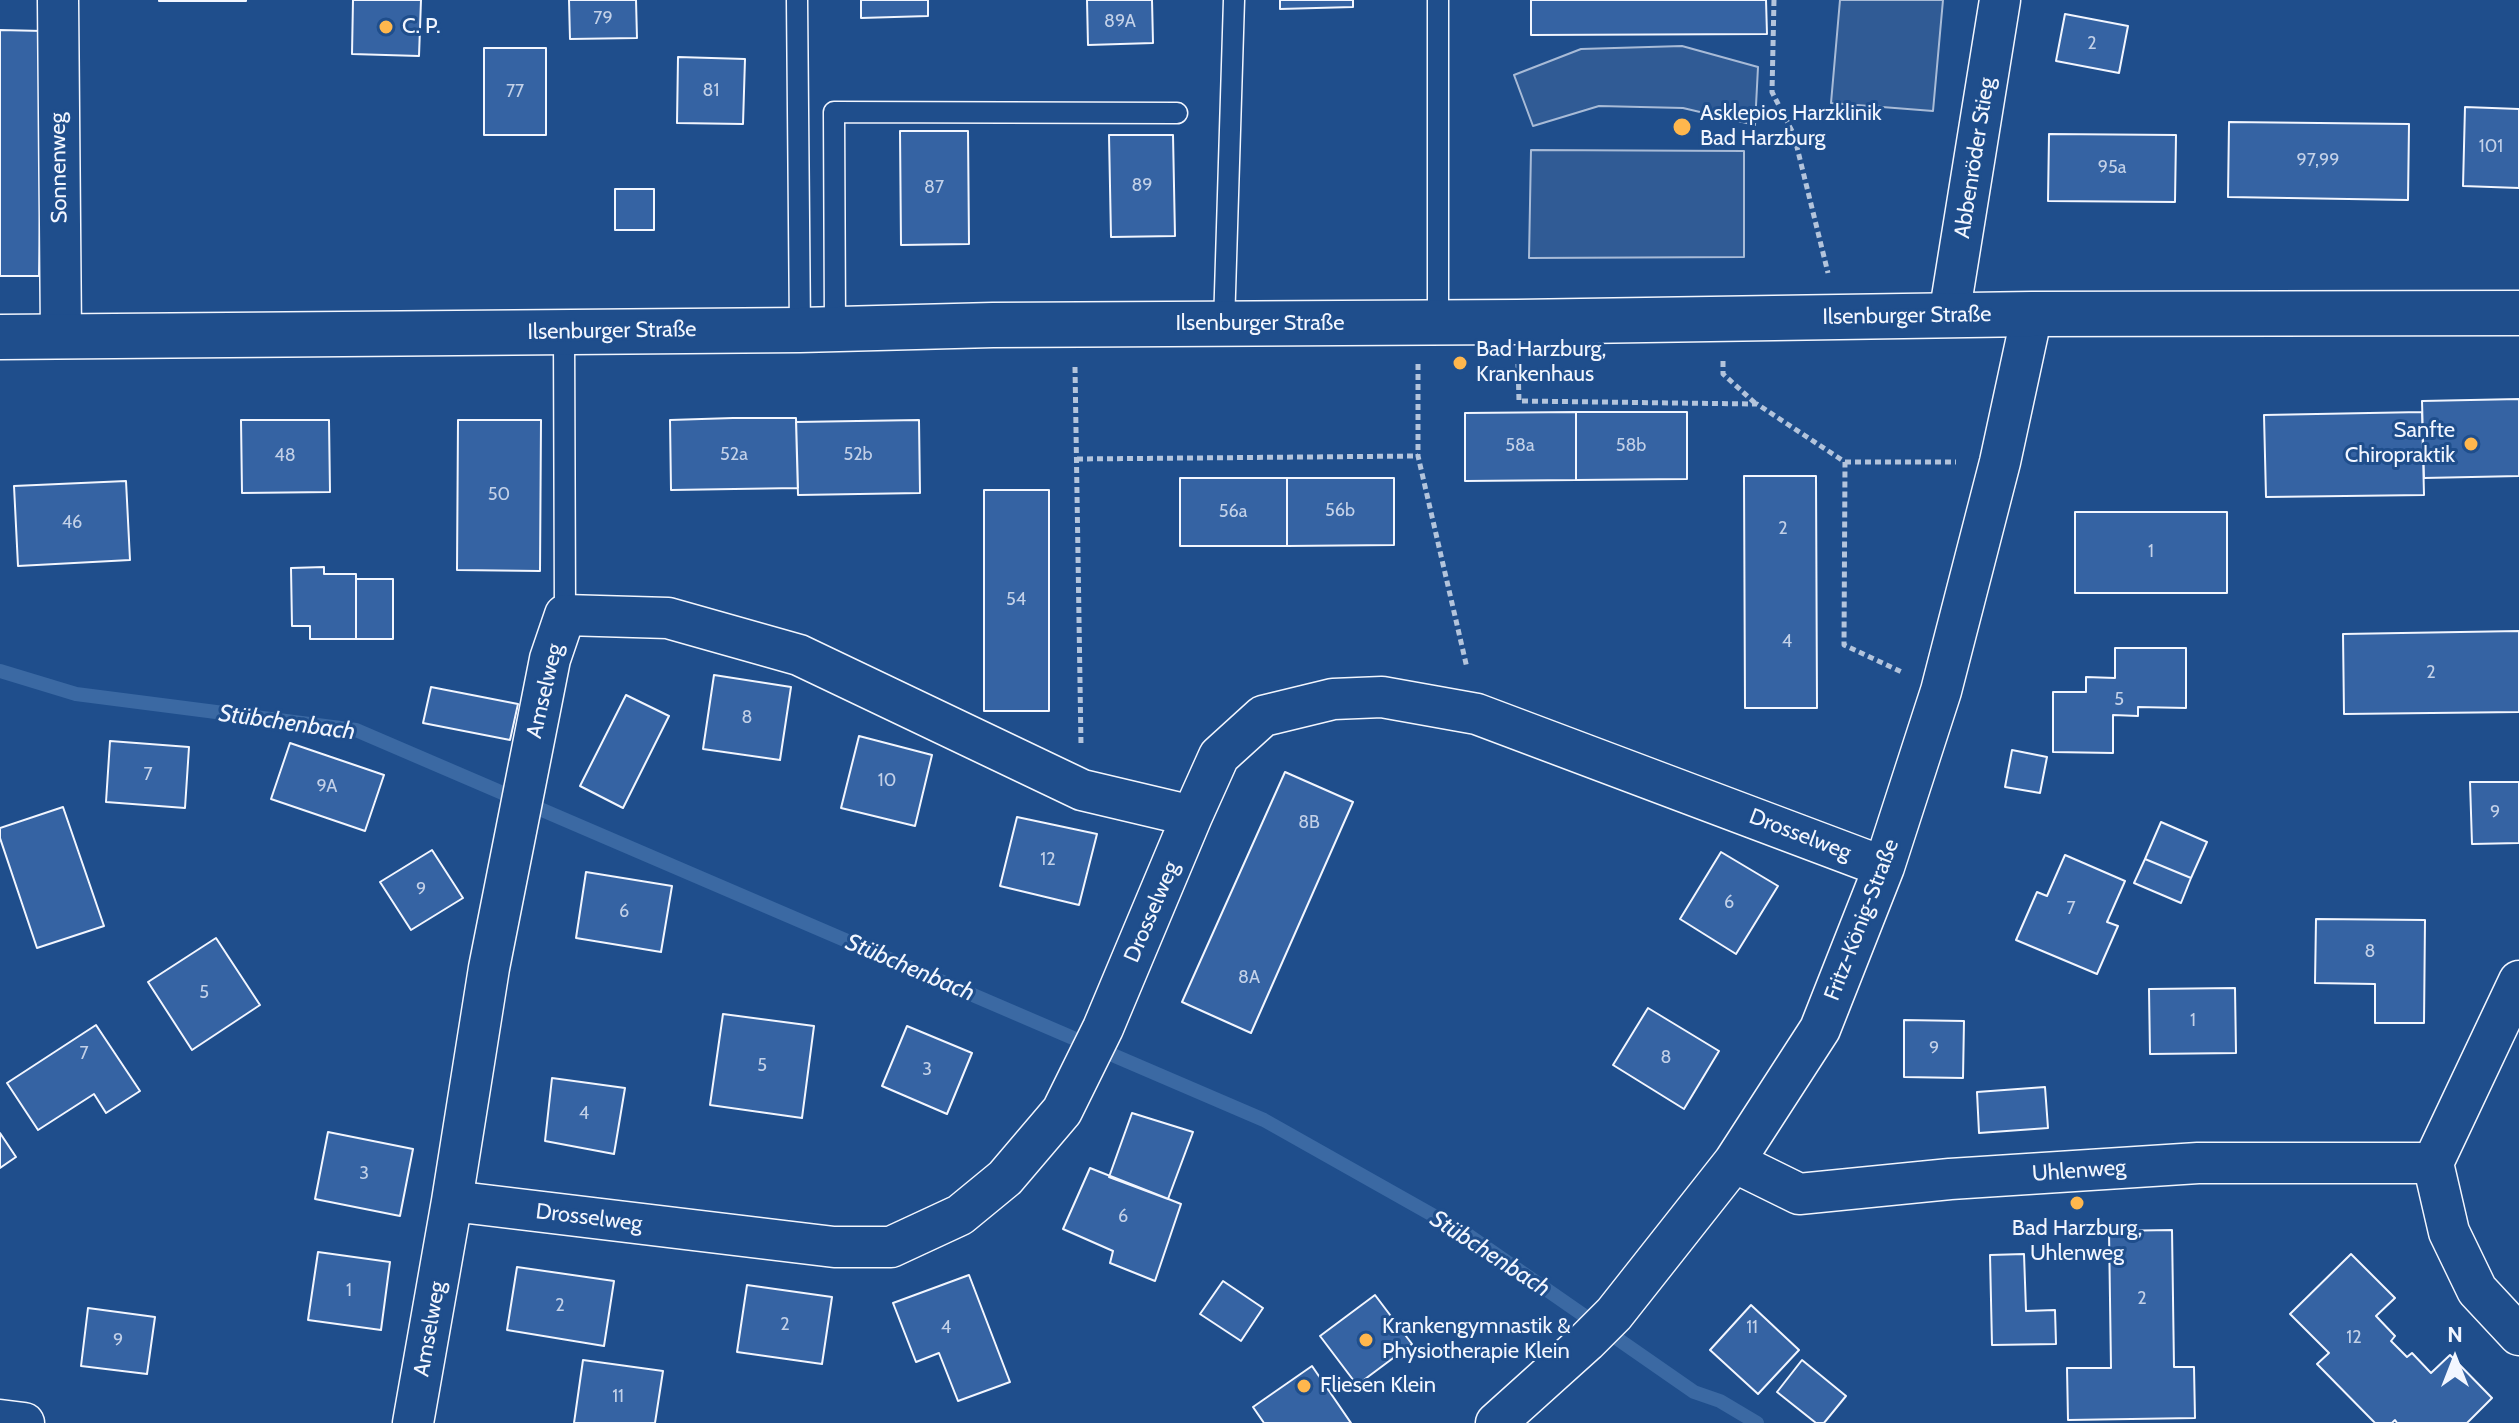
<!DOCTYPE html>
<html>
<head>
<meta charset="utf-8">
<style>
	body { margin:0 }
	#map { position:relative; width:2519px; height:1423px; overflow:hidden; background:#1f4e8c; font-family:Cabin,sans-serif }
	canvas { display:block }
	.north { position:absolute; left:2415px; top:1319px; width:80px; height:80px; -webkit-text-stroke:6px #1f4e8c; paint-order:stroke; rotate:0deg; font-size:22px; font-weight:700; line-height:32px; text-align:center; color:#f2f6ff }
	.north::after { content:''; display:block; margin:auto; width:28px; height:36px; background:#f2f6ff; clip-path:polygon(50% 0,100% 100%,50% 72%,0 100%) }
</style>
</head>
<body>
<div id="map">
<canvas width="2519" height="1423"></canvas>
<div class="north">N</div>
</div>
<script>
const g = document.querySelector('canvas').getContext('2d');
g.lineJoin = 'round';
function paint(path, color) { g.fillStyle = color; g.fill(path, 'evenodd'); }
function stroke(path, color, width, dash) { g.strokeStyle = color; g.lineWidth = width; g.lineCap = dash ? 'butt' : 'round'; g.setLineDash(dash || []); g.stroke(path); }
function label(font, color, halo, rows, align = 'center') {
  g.font = font + ' Cabin,sans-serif'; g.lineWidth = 6; g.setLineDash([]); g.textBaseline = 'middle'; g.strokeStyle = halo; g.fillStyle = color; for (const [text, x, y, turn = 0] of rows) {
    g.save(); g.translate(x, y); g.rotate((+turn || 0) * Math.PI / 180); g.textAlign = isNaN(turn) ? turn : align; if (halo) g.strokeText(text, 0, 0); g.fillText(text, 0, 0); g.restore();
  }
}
const parking = new Path2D(`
	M1840,0H1943L1933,111L1831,103Z
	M1682,46L1758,67L1755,125L1683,108L1599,106L1533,126L1514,75L1581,49Z
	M1531,150L1744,151V257L1529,258Z`);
const stream = new Path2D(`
	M0,671L76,694L356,730L1264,1120L1468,1235L1694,1392L1720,1401L1757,1423`);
const building = new Path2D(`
	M159,0H246V1H159Z
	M353,0H421L419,56L352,54Z
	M569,0H636L637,38L570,39Z
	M861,0H928V16L861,18Z
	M1087,0H1152L1153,43L1088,45Z
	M1280,0H1353V7L1280,9Z
	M1531,0H1766L1767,34L1531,35Z
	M2065,14L2128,26L2119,73L2056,61Z
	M0,30L43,31L39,276H0Z
	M484,48H546V135H484Z
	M678,57L745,59L743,124L677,123Z
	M2465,107L2519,109V188L2463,186Z
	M2229,122L2409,124L2408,200L2228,197Z
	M900,131H968L969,244L901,245Z
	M2049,134L2176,135L2175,202L2048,201Z
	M1109,135H1173L1175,236L1111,237Z
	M615,189H654V230H615Z
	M2519,399V476L2424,478L2422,401Z
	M1576,412H1687V479L1576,480Z
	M1576,412V480L1465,481V413Z
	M2422,412L2424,495L2266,497L2264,415Z
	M733,418H796L798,488L671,490L670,420Z
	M241,420H329L330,492L242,493Z
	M458,420H541L540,571L457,570Z
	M919,420L920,493L798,495L796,422Z
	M1744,476H1816L1817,708H1745Z
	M1180,478H1287V546H1180Z
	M1287,478H1394V545L1287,546Z
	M126,481L130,560L18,566L14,486Z
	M984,490H1049V711H984Z
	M2075,512H2227V593H2075Z
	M324,567V574H356V639H310V626H292L291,568Z
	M356,579H393V639H356Z
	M2519,631V712L2344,714L2343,634Z
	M2115,648H2186V708L2138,707V716L2113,715V753L2053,752V692H2086V677L2115,678Z
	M714,675L791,687L780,760L703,749Z
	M431,687L518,704L510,740L423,723Z
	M626,695L669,716L623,808L580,786Z
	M859,736L932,755L915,826L841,808Z
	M110,741L189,747L185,808L106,802Z
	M290,743L384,775L365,831L271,799Z
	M2012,750L2047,757L2040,793L2005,787Z
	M1285,772L1353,802L1251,1033L1182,1002Z
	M2470,782H2519V843L2472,844Z
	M63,807L104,926L37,948L0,838V828Z
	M1017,817L1097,834L1079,905L1000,886Z
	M2161,822L2207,842L2191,878L2145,859Z
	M432,850L463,898L411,930L380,882Z
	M1721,852L1778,886L1736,954L1680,919Z
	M2065,855L2125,881L2107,922L2118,926L2097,974L2016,940L2037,892L2047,896Z
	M2145,859L2191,878L2181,903L2134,883Z
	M586,872L672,886L661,952L576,938Z
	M2316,919L2425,920L2424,1023H2375V984L2315,983Z
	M216,938L260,1005L192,1050L148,982Z
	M2235,988L2236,1053L2150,1054L2149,989Z
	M1648,1008L1719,1051L1684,1109L1613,1065Z
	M723,1014L814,1026L802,1118L710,1105Z
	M1904,1020L1964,1021L1963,1078L1904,1077Z
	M96,1025L140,1091L106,1113L94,1094L38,1130L7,1083Z
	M907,1026L972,1053L947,1114L882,1086Z
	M552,1078L625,1088L614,1154L545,1141Z
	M2045,1087L2048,1128L1979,1133L1977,1092Z
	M1132,1113L1193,1132L1168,1199L1109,1177Z
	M328,1132L413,1149L400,1216L315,1199Z
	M0,1133L16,1157L0,1168Z
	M1090,1168L1181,1204L1155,1281L1110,1263L1113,1251L1063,1229Z
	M2172,1230L2174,1367H2194L2195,1418L2068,1420L2067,1368H2111L2109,1231Z
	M318,1252L390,1262L381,1330L308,1320Z
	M2024,1254L2026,1311L2055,1310L2056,1344L1992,1345L1990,1255Z
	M2351,1254L2395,1298L2376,1316L2395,1336L2391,1341L2407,1357L2412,1353L2431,1373L2450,1355L2492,1398L2467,1423H2397L2395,1420L2392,1423H2375L2317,1364L2329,1353L2290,1314Z
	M517,1267L614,1281L604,1346L507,1330Z
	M969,1275L1010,1382L958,1401L939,1353L916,1362L893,1303Z
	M1223,1281L1263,1308L1241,1341L1200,1314Z
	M747,1285L832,1297L822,1364L737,1352Z
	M1375,1295L1412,1344L1357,1385L1320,1336Z
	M1751,1305L1799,1350L1758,1394L1710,1350Z
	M88,1308L155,1317L147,1374L81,1366Z
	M583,1360L663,1371L655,1423H574Z
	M1802,1360L1846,1396L1824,1423H1816L1777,1392Z
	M1312,1366L1351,1423H1264L1253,1407Z`);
const path = new Path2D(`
	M1774,0L1772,92L1794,135L1828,273
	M1723,361V374L1756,404
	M1418,364V456L1467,668
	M1518,364L1519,401L1757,404L1845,462L1844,645L1904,673
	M1075,367L1081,745
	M1077,459L1418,456
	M1845,462H1956`);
const service = new Path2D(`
	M797,0L800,330
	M1438,0V322
	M1224,325L1234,0
	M835,328L834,112L1177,113
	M564,332L565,615`);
const minor = new Path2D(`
	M58,0L61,336
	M1949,316L2000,0
	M2519,981L2433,1163L2449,1232L2477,1290L2519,1335
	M1734,1162L1799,1194L1950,1179L2198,1163H2433
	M452,1201L834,1247H891L960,1215L1005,1178L1062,1111L1103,1028L1192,816L1219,756L1263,716L1333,699L1382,697L1477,714L1884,867
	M0,1420L24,1423
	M413,1423L452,1201L489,968L550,659L565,615L668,618L799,655L1082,790L1192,816
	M1496,1423L1586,1342L1614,1314L1734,1162L1820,1029L1884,867L1941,691L2000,462L2032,314`);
const secondary = new Path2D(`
	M0,337L800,330L993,325L1517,322L2032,314L2519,313`);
const markers = [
	[386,27,8,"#ffb74d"],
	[1682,127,10,"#ffb74d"],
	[1460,363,8,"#ffb74d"],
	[2471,444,8,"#ffb74d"],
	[2077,1203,8,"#ffb74d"],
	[1366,1340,8,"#ffb74d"],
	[1304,1386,8,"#ffb74d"]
];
const numberNames = [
	["79",603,19],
	["89A",1120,22],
	["2",2092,44],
	["81",711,91],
	["77",515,92],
	["101",2491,147],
	["97,99",2318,161],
	["95a",2112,168],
	["89",1142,186],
	["87",934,188],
	["58a",1520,446],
	["58b",1631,446],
	["52a",734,455],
	["52b",858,455],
	["48",285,456],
	["50",499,495],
	["56b",1340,511],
	["56a",1233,512],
	["46",72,523],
	["2",1783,529],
	["1",2151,552],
	["54",1016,600],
	["4",1787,642],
	["2",2431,673],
	["5",2119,700],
	["8",747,718],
	["7",148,775],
	["10",887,781],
	["9A",327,787],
	["9",2495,813],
	["8B",1309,823],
	["12",1048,860],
	["9",421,890],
	["6",1729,903],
	["7",2071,909],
	["6",624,912],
	["8",2370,952],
	["8A",1249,978],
	["5",204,993],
	["1",2193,1021],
	["9",1934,1049],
	["7",84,1054],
	["8",1666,1058],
	["5",762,1066],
	["3",927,1070],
	["4",584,1114],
	["3",364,1174],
	["6",1123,1217],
	["1",349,1291],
	["2",2142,1299],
	["2",560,1306],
	["2",785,1325],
	["4",946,1328],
	["11",1752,1328],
	["12",2354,1338],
	["9",118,1341],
	["11",618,1397]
];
const poiNames = [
	["C. P.",402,27],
	["Asklepios Harzklinik",1700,114],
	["Bad Harzburg",1700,139],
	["Bad Harzburg,",1476,350],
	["Krankenhaus",1476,375],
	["Sanfte",2455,431,"right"],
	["Chiropraktik",2455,456,"right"],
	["Bad Harzburg,",2077,1229,"center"],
	["Uhlenweg",2077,1254,"center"],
	["Krankengymnastik &",1382,1327],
	["Physiotherapie Klein",1382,1352],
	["Fliesen Klein",1320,1386]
];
const streetNames = [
	["Abbenröder Stieg",1975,158,-81],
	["Sonnenweg",59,168,-91],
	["Ilsenburger Straße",1907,316,-1],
	["Ilsenburger Straße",1260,324],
	["Ilsenburger Straße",612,331,-1],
	["Amselweg",545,691,-77],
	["Drosselweg",1800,835,21],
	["Drosselweg",1152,912,-67],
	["Fritz-König-Straße",1862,920,-69],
	["Uhlenweg",2079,1171,-4],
	["Drosselweg",589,1218,7],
	["Amselweg",430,1329,-80]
];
const waterNames = [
	["Stübchenbach",287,723,8],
	["Stübchenbach",910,968,23],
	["Stübchenbach",1490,1254,33]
];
paint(parking, '#305b95');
stroke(parking, '#a8bbd7', 2);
stroke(stream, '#3b69a3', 14);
paint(building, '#3563a3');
stroke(building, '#f2f6ff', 2);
stroke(service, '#f2f6ff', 23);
stroke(minor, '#f2f6ff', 43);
stroke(secondary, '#f2f6ff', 47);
stroke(path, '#b3c4dc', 5, [6, 4]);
stroke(service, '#1f4e8c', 20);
stroke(minor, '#1f4e8c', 40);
stroke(secondary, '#1f4e8c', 44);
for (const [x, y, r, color] of markers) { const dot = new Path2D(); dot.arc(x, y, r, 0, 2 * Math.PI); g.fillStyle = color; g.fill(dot); stroke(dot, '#1f4e8c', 3); }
label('18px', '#c3d1e8', null, numberNames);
label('22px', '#f2f6ff', '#1f4e8c', poiNames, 'left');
label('22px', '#f2f6ff', '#1f4e8c', streetNames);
label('italic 24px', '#f2f6ff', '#1f4e8c', waterNames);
</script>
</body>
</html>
